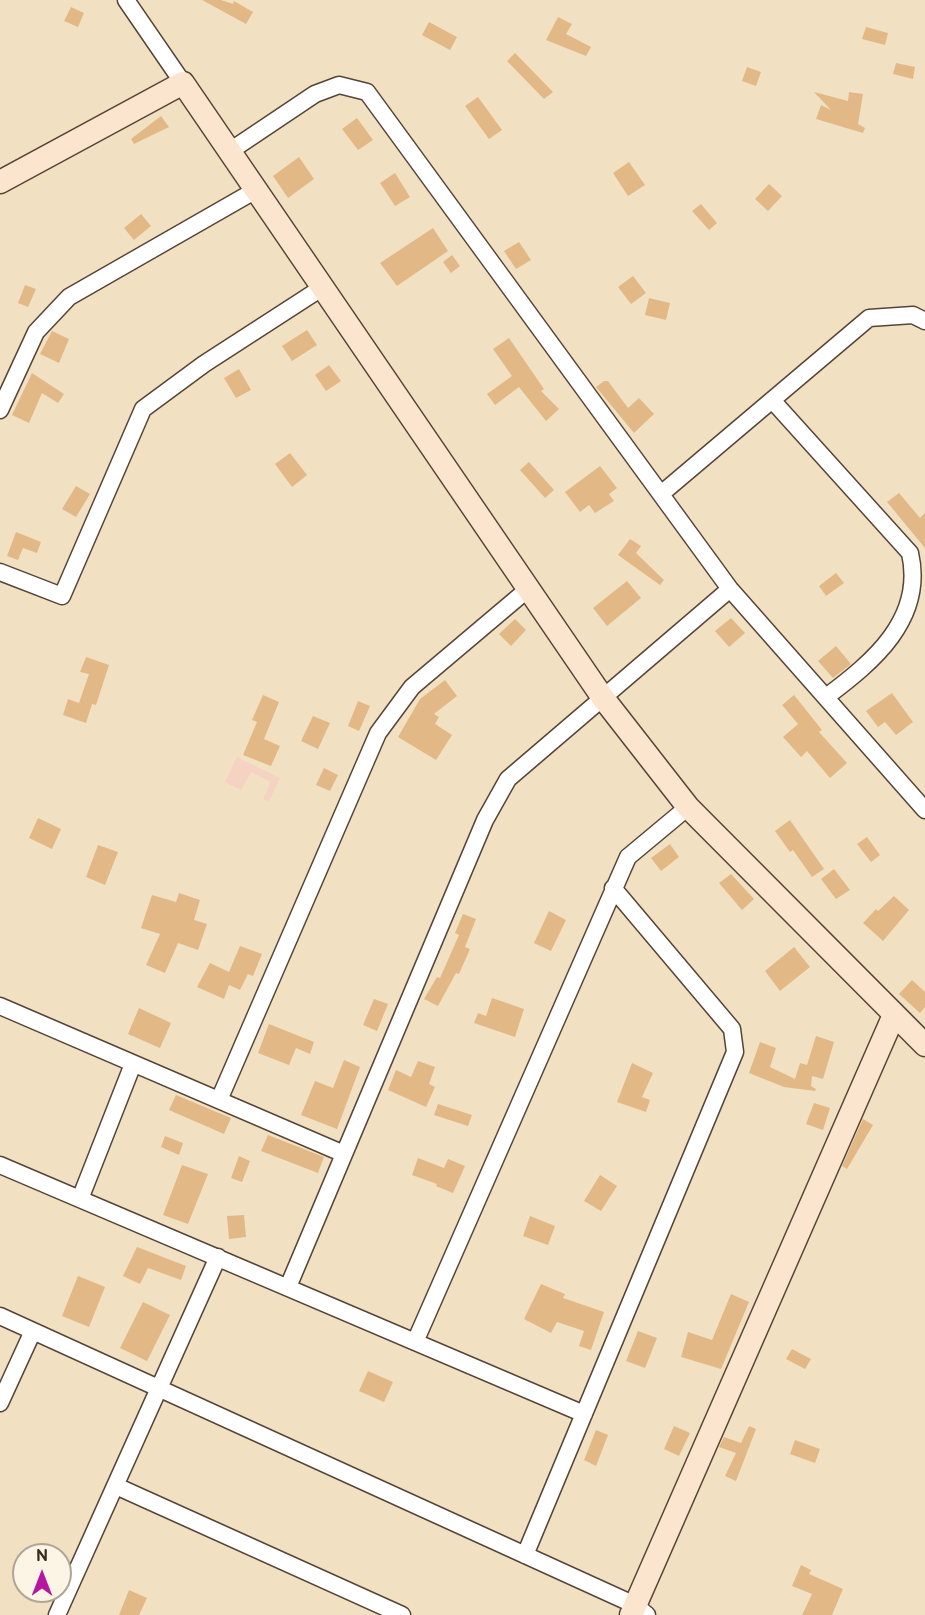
<!DOCTYPE html>
<html>
<head>
<meta charset="utf-8">
<style>
	body { margin:0 }
	#map { position:relative; width:925px; height:1615px; overflow:hidden; background:#f1e1c2; font-family:"Balsamiq Sans",sans-serif }
	canvas { display:block }
	.north { position:absolute; left:12px; top:1543px; width:60px; height:60px; box-sizing:border-box; background:#fcf5e5; border:2px solid #afa495; border-radius:50%; rotate:0deg; font-size:16px; font-weight:700; line-height:24px; text-align:center; color:#3b2a1e }
	.north::after { content:''; display:block; margin:auto; width:21px; height:27px; background:#b5179e; clip-path:polygon(50% 0,100% 100%,50% 72%,0 100%) }
</style>
</head>
<body>
<div id="map">
<canvas width="925" height="1615"></canvas>
<div class="north">N</div>
</div>
<script>
const g = document.querySelector('canvas').getContext('2d');
g.lineJoin = 'round';
function paint(path, color) { g.fillStyle = color; g.fill(path, 'evenodd'); }
function stroke(path, color, width, dash) { g.strokeStyle = color; g.lineWidth = width; g.lineCap = dash ? 'butt' : 'round'; g.setLineDash(dash || []); g.stroke(path); }
const built = new Path2D(`
	M237,757L280,778L269,802L263,799L271,782L251,772L241,790L225,782Z`);
const building = new Path2D(`
	M202,0H221L233,4L234,1L253,12L246,24Z
	M71,7L84,13L78,27L64,21Z
	M558,17L572,24L566,34L591,47L586,56L546,40Z
	M429,22L457,37L450,50L422,35Z
	M866,27L888,33L885,45L862,39Z
	M515,53L553,92L544,99L507,61Z
	M896,63L915,67L913,79L893,74Z
	M747,67L761,72L756,86L742,81Z
	M814,92L848,101L849,92L863,94L858,124L865,128L863,133L816,119L821,105L831,110Z
	M478,97L502,130L489,139L465,106Z
	M161,116L169,127L134,144L131,139Z
	M357,118L373,140L358,150L342,129Z
	M299,157L314,179L288,198L273,176Z
	M629,162L645,185L628,196L613,173Z
	M395,173L410,197L395,206L380,183Z
	M769,184L782,196L768,211L755,199Z
	M701,204L717,223L709,230L692,211Z
	M141,214L151,226L134,240L124,228Z
	M433,228L448,251L397,286L380,263Z
	M519,242L531,260L516,269L504,251Z
	M452,255L460,266L451,273L443,262Z
	M633,276L646,293L631,304L618,287Z
	M25,285L36,289L28,307L18,303Z
	M649,298L670,303L666,320L645,315Z
	M307,330L317,345L292,361L282,346Z
	M52,331L69,339L59,363L40,354Z
	M509,338L544,389L541,391L559,409L546,421L519,387L495,405L487,394L512,376L493,349Z
	M329,365L341,381L326,391L315,375Z
	M239,369L251,390L236,398L224,378Z
	M32,373L64,394L58,403L42,393L29,423L12,415Z
	M604,381H608L628,408L639,398L654,414L634,433L596,387Z
	M290,453L307,475L292,487L275,464Z
	M529,462L554,490L545,498L520,470Z
	M600,466L617,488L609,494L614,501L595,513L589,505L580,512L565,492Z
	M76,486L90,494L76,517L62,509Z
	M899,493L920,518L925,513V548L887,502Z
	M16,532L41,542L37,553L23,548L18,560L7,556Z
	M630,539L641,546L636,553L664,580L660,585L618,555Z
	M836,573L844,583L826,596L819,586Z
	M627,581L641,598L607,626L593,608Z
	M731,618L745,633L729,647L715,631Z
	M515,619L526,630L511,646L499,634Z
	M836,646L851,664L833,678L818,661Z
	M86,657L109,665L96,705L92,704L86,723L63,715L68,699L79,703L89,674L80,672Z
	M445,680L457,696L434,714L439,717L435,724L452,735L436,760L398,737L420,699Z
	M892,693L913,722L896,735L885,722L878,727L866,711Z
	M263,695L279,702L264,739L280,746L271,766L243,755L257,722L252,720Z
	M794,695L822,730L819,732L847,763L830,778L807,751L801,757L783,737L798,724L782,705Z
	M358,701L370,706L359,731L348,726Z
	M313,716L330,723L318,749L301,741Z
	M324,768L338,775L330,791L316,785Z
	M38,818L61,829L52,849L29,838Z
	M790,820L824,869L812,877L793,850L790,852L775,831Z
	M867,837L880,855L871,862L857,844Z
	M670,844L679,857L661,871L651,858Z
	M98,845L118,852L105,885L86,877Z
	M834,869L850,890L836,899L821,879Z
	M731,874L754,899L742,910L719,883Z
	M179,893L200,900L194,920L207,924L198,950L178,943L165,973L146,965L160,934L141,928L152,895L176,902Z
	M894,896L909,910L883,941L863,923L876,909L878,911Z
	M549,911L566,920L551,951L534,943Z
	M463,914L476,919L465,947L470,949L459,974L456,973L438,1006L424,999L437,977L440,978L459,935L455,933Z
	M240,946L262,954L253,976L248,974L240,990L229,985L224,999L197,987L210,963L229,972Z
	M794,947L810,967L780,991L765,971Z
	M912,980L925,992V1007L920,1013L899,994Z
	M492,998L524,1009L515,1037L474,1023L478,1013L486,1016Z
	M374,999L388,1004L377,1031L363,1025Z
	M139,1008L171,1023L160,1048L128,1034Z
	M269,1024L314,1042L310,1054L296,1048L289,1065L258,1053Z
	M816,1036L834,1042L823,1079L812,1076L811,1086L816,1089L815,1091L784,1087L749,1073L760,1042L776,1048L770,1067L795,1079L800,1063L807,1065Z
	M344,1060L360,1067L337,1129L301,1115L315,1081L333,1088Z
	M418,1061L435,1067L429,1084L435,1087L426,1107L388,1090L396,1070L411,1077Z
	M632,1063L653,1073L642,1097L650,1100L646,1112L617,1102Z
	M176,1095L231,1118L224,1134L169,1110Z
	M814,1103L830,1108L823,1130L806,1124Z
	M438,1104L472,1115L468,1126L434,1115Z
	M863,1119L873,1125L847,1169L842,1166Z
	M268,1135L324,1157L318,1173L261,1151Z
	M165,1136L183,1143L179,1155L161,1147Z
	M239,1156L250,1161L242,1182L231,1178Z
	M418,1158L444,1168L448,1159L465,1166L453,1193L436,1186L437,1184L412,1175Z
	M182,1165L208,1174L188,1224L163,1215Z
	M600,1175L617,1186L601,1211L584,1201Z
	M244,1215L246,1237L229,1239L227,1216Z
	M530,1216L555,1226L548,1245L523,1236Z
	M137,1247L186,1266L181,1280L148,1268L140,1284L123,1276Z
	M78,1276L105,1287L89,1327L62,1316Z
	M541,1284L565,1294L563,1298L604,1312L591,1350L579,1346L584,1331L557,1322L551,1333L524,1319Z
	M731,1294L749,1302L721,1369L681,1357L688,1332L712,1340Z
	M143,1302L170,1315L147,1361L120,1348Z
	M638,1331L657,1338L645,1368L626,1361Z
	M792,1349L811,1359L805,1369L786,1359Z
	M368,1371L393,1382L384,1402L359,1391Z
	M674,1426L690,1433L679,1456L664,1449Z
	M749,1426L756,1429L736,1481L725,1476L736,1453L719,1447L724,1437L741,1443Z
	M596,1430L608,1435L596,1466L584,1460Z
	M795,1440L820,1449L815,1463L790,1454Z
	M801,1565L811,1570L809,1574L843,1589L832,1615H802L812,1594L792,1586Z
	M129,1590L147,1598L139,1615H119Z`);
const street = new Path2D(`
	M126,0L183,83
	M230,151L315,94L339,85L367,92L730,589L925,810
	M772,400L910,553C925,619 873,662 826,697
	M0,410L36,332L69,297L256,190
	M661,494L869,318L913,315L925,321
	M0,572L62,596L143,409L204,364L323,287
	M0,1006L344,1154
	M219,1100L378,733L412,687L528,589
	M0,1165L584,1414
	M80,1199L133,1064
	M288,1287L485,820L508,779L730,589
	M0,1316L635,1605L647,1615
	M415,1342L628,857L688,807
	M0,1403L33,1331
	M116,1486L402,1615
	M525,1555L735,1052L732,1029L613,888
	M57,1615L218,1257`);
const secondary = new Path2D(`
	M0,182L183,83L603,698L688,807L925,1045
	M631,1615L894,1015`);
paint(built, '#f6d2c3');
paint(building, '#e3b887');
stroke(street, '#564537', 19);
stroke(secondary, '#564537', 25);
stroke(street, '#fff', 16);
stroke(secondary, '#fce5cf', 22);
</script>
</body>
</html>
